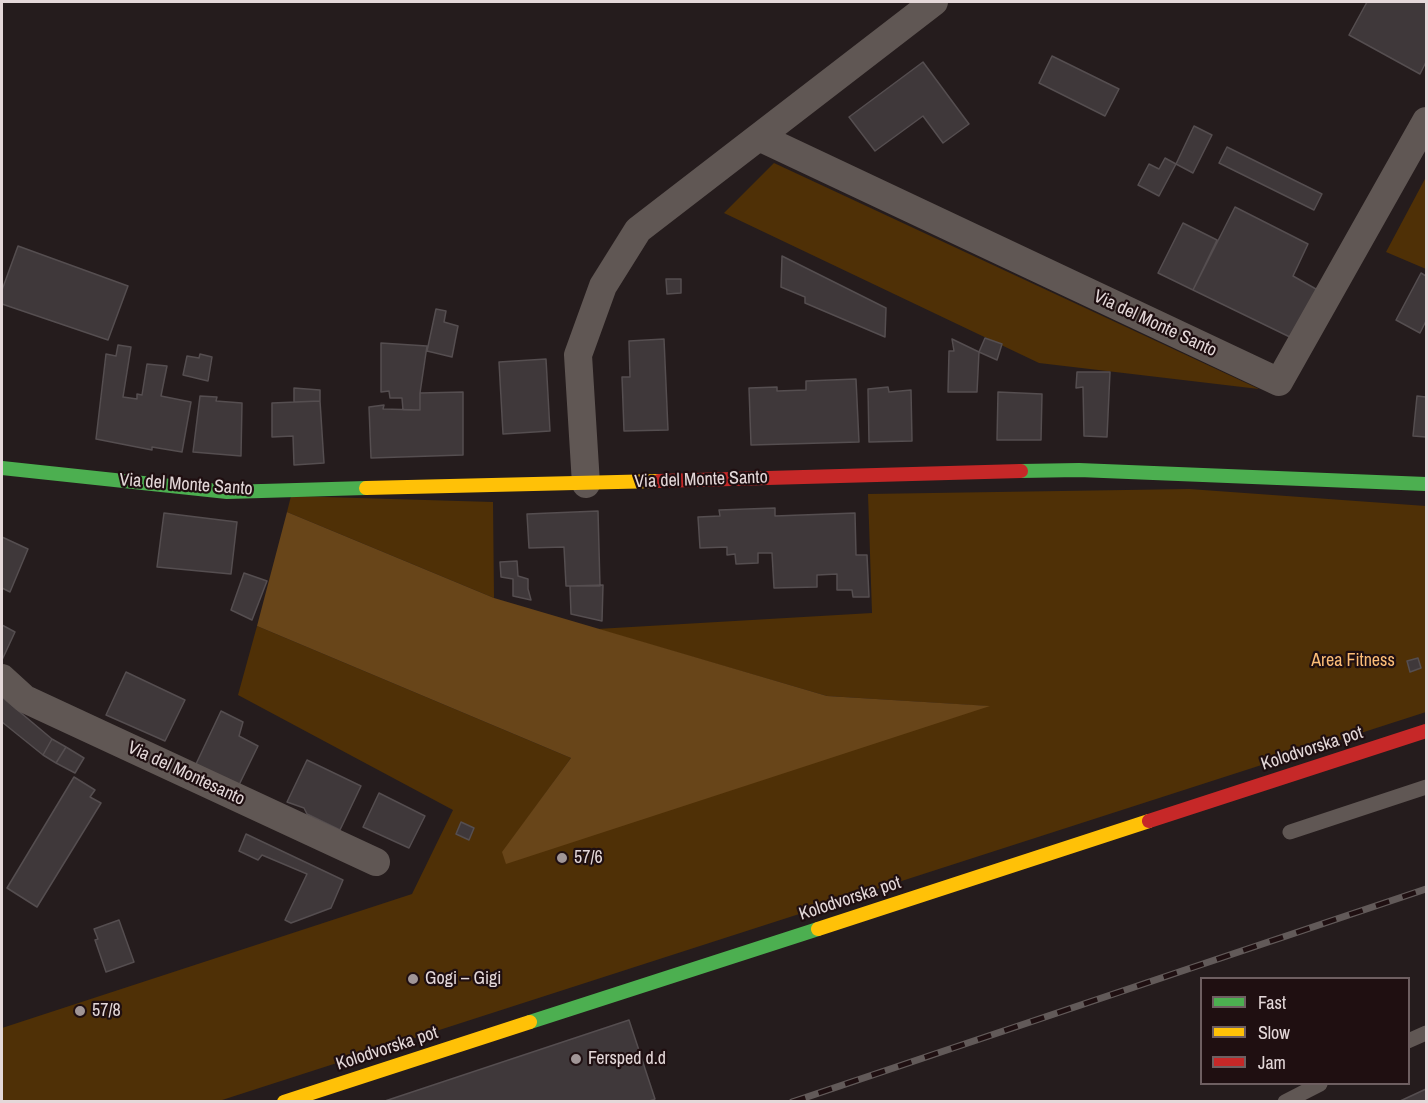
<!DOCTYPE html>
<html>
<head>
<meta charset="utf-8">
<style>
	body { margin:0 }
	#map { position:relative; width:1428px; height:1103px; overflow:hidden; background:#251c1d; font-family:"Archivo Narrow",sans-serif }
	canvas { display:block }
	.frame { position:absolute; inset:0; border:3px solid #e4d8d9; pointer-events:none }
	.legend { position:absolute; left:1200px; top:977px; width:210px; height:108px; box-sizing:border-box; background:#1f0f11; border:2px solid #6e5f61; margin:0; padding:8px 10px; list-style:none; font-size:18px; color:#e4d8d9 }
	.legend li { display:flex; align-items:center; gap:12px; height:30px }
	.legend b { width:30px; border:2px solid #6e5f61 }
</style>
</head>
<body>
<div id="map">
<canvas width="1428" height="1103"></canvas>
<div class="frame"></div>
<ul class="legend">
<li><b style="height:8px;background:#4caf50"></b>Fast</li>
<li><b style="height:8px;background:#ffc107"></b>Slow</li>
<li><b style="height:8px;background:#c62828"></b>Jam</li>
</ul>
</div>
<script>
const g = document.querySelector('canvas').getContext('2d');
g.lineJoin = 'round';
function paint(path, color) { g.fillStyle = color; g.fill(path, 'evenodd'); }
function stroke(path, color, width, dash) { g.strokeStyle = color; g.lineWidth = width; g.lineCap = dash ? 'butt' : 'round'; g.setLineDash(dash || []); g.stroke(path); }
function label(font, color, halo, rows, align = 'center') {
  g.font = font + ' "Archivo Narrow",sans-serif'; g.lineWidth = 4.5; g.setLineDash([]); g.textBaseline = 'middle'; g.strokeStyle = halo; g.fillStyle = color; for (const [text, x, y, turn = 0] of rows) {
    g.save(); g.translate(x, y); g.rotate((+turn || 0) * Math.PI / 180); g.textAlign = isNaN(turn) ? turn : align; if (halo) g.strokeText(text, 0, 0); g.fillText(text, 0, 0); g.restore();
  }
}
const green = new Path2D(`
	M774,163L1259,389L1039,363L724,213Z
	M1426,177V269L1386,252Z
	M1189,489L1426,506V712L219,1101H2V1028L412,894L453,810L238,695L257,626L571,758L503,852L987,706L827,696L597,629L872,613L868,494Z
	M291,496L493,502L494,598L287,512Z`);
const forest = new Path2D(`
	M287,512L494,598L827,696L990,706L506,864L502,852L571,758L257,626Z`);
const building = new Path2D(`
	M1367,2H1426V62L1420,74L1349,35Z
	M1052,56L1119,89L1105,116L1039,83Z
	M923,62L969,124L943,143L923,116L875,151L849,117Z
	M1194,126L1212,135L1193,173L1176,164Z
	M1227,147L1322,194L1314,210L1219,163Z
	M1165,158L1176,164L1159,196L1138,185L1149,164L1159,169Z
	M1235,207L1308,244L1293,276L1323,293L1296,340L1193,290Z
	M1183,223L1217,240L1193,290L1158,273Z
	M18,246L128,286L108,340L2,304V290Z
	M782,256L886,308L885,337L805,303V297L781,287Z
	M1421,273L1426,276V321L1420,333L1396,320Z
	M666,279H681V293L667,294Z
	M436,309L446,311L444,322L458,326L452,357L427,351Z
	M985,338L1002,344L997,360L979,352Z
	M664,339L668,430L624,431L622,377H630L629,341Z
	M952,339L979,352L977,392H948L949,351H954Z
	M381,343L427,346L420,393V410H403L402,398H390L389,391L381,392Z
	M118,345L131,347L123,397L137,399V394L142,395L147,364L167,366L161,396L191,402L182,452L152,447V450L96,439L106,354L116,356Z
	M200,354L212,357L208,381L183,375L187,356L199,358Z
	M546,359L550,431L503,434L499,362Z
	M1077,372H1110L1107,437L1084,436L1083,387L1076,388Z
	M856,379L859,442L751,445L749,388L777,387V391L806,390V381Z
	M888,387L889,392L911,390L912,441L869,442L868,389Z
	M294,388L320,390V401L294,402Z
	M463,392V455L371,458L369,407L384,405L383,409L420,410V393Z
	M998,392L1042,394L1041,440H997Z
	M200,396L217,397L216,401L242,403L241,456L193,452Z
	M1417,396L1426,397V437L1413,436Z
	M320,401L324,463L294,465L293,436L272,437V403Z
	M775,508V516L855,513L856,555H867L869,597H853L852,590H837V574L817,575V587L774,588L772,553H758V563L736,564L735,554L727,555V547L700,548L698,517L720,516L719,510Z
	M598,511L600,586H566L564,547L529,548L527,514Z
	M164,513L237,522L231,574L157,567Z
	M2,537L28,549L10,592L2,588Z
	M517,561L518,576L528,579V589L531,600L513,596V579L501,577L500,562Z
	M244,573L267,581L252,620L231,610Z
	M603,585L602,621L571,614L570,586Z
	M2,625L15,632L2,660Z
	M1418,658L1421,668L1410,672L1407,661Z
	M126,672L185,700L165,741L106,715Z
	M2,697L52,739L43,755L2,722Z
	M221,711L243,722L239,736L258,746L238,787L196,764Z
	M52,739L66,747L56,763L43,755Z
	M66,747L84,758L75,773L56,763Z
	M307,760L361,786L340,830L307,814L304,808L287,802Z
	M74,777L95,790L90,797L101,803L37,907L7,888Z
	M379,793L425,816L409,848L363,827Z
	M461,822L474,828L469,840L456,834Z
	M246,834L343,880L331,908L291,923L285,920L307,874L262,855L258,860L239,851Z
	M119,920L134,962L106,972L95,940L98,939L94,929Z
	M629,1020L655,1099L647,1102H382Z
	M1426,1089V1102H1398Z`);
const lane = new Path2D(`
	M1290,832L1426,787
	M1408,1041L1426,1033
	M1285,1102L1320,1084`);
const street = new Path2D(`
	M759,137L1279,382L1426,121
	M586,484L578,355L603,286L638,230L934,2
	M2,678L25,699L376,862`);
const fast = new Path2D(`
	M2,468L227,492L366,488
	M1021,471L1079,470L1426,484
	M530,1022L818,929`);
const slow = new Path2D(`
	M366,488L659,481
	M818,929L1149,821
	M284,1102L530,1022`);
const jam = new Path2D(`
	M659,481L1021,471
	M1149,821L1426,731`);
const rail = new Path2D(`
	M792,1102L1426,889`);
const markers = [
	[562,858,6,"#a19697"],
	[413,979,6,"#a19697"],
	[80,1011,6,"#a19697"],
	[576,1059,6,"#a19697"]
];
const streetNames = [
	["Via del Monte Santo",1155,324,25],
	["Via del Monte Santo",701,480,-2],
	["Via del Monte Santo",186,485,4],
	["Kolodvorska pot",1312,749,-18],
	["Via del Montesanto",186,774,25],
	["Kolodvorska pot",850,899,-18],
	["Kolodvorska pot",387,1049,-18]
];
const parkNames = [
	["Area Fitness",1353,661]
];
const poiNames = [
	["57/6",574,858],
	["Gogi – Gigi",425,979],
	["57/8",92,1011],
	["Fersped d.d",588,1059]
];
paint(green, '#4f3006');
paint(forest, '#684519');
paint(building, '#3f383a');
stroke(building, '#554e50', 1.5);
stroke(lane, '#605754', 15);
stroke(street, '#605754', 28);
stroke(fast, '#4caf50', 14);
stroke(slow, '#ffc107', 14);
stroke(jam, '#c62828', 14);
stroke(rail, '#625a59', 7);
stroke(rail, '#1f0f11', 4.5, [14]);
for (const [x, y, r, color] of markers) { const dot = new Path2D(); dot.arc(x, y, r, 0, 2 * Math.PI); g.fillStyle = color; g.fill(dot); stroke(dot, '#1f0f11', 2); }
label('18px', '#e4d8d9', '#1f0f11', streetNames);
label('18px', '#fcbd77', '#1f0f11', parkNames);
label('18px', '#e4d8d9', '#1f0f11', poiNames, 'left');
</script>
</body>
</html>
